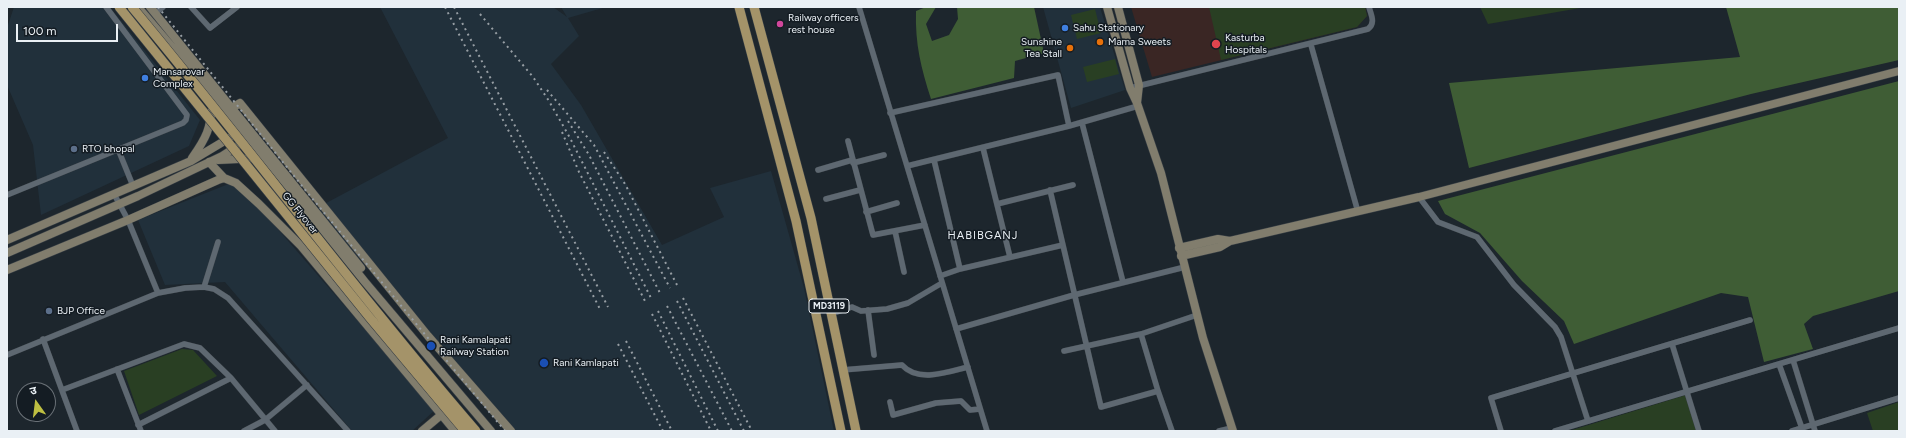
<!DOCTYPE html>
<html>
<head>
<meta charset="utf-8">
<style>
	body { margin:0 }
	#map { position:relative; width:1906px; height:438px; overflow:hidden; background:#1d262d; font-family:Figtree,"Noto Sans Devanagari",sans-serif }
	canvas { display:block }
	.frame { position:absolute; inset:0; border:8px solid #eaf0f5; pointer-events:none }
	.north { position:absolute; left:16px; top:382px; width:40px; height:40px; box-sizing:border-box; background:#141c23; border:1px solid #6a7177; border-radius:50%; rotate:346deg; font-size:11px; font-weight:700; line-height:16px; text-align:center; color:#eaf0f5 }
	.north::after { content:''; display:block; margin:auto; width:14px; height:18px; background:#bebf42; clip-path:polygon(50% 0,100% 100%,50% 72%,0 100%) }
	.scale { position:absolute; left:16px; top:24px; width:102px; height:18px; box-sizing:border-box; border:2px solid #eaf0f5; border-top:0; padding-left:5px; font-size:12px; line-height:14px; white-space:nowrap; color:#eaf0f5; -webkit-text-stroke:3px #141c23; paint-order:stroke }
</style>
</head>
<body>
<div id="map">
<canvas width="1906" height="438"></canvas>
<div class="frame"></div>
<div class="north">उ</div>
<div class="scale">100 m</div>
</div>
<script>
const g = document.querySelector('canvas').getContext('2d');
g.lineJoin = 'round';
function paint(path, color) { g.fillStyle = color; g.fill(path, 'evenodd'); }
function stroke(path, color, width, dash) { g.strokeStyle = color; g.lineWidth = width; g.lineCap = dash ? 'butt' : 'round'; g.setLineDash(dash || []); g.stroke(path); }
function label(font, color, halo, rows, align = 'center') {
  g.font = font + ' Figtree,sans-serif'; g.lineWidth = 3; g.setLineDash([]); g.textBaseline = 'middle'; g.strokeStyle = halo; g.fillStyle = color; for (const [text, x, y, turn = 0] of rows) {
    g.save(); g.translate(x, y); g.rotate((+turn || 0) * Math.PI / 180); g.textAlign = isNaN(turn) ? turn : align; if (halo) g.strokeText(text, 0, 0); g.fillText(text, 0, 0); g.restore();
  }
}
const built = new Path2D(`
	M14,7H110L200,120L189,146L41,215L33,145L7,85V28Z
	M380,7H553L567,17L561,7H606L568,18L579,36L551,64L581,105L662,245L724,217L710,188L771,171L804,288L834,431H513L315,209L448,138Z
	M1043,7H1100L1125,90L1071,108Z
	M236,181L435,410L412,431H352L225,282L165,285L138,220Z`);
const medical = new Path2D(`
	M1131,7H1365L1367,16L1357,27L1152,77Z`);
const green = new Path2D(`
	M1209,7H1365L1367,16L1357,27L1221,60Z
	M1480,7H1586L1488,24Z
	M1095,9L1101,33L1077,39L1071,15Z
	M1115,59L1119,74L1087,82L1083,67Z
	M182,349L193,350L217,376L139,415L124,371Z
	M1686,395L1696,431H1569Z
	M1899,402V431H1873L1867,413Z`);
const forest = new Path2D(`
	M926,7H936L926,24L932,41L949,35L958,19L957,7H1034L1044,53L1015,61L1014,78L931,99C921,68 915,44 916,11Z
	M1726,7H1899V60L1751,94L1469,168L1449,83L1740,57Z
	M1899,81V291L1813,316L1804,324L1813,349L1764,362L1748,297L1721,293L1574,344L1564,321L1522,281L1480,233L1445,214L1438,201Z`);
const street = new Path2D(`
	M191,7L210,28L237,7
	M859,7L987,431
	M155,13L163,7
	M1311,45L1358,212
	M1130,88L1368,29C1376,23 1371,15 1369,7
	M890,113L1058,75L1069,126
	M1082,123L1123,282
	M848,141L873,235L925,225
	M983,148L1010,257
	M118,149L133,186
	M934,160L960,269
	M853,163L884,155
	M907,166L1069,126L1138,106
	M818,170L852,160
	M1050,190L1101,407L1158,391
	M114,194L128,220L158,293
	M7,195L183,123L186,120L187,115L106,7
	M1419,197L1438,222L1477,237L1514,285L1555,327L1561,337L1588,421
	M826,199L860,190
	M997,204L1073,185
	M866,212L897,203
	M895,231L904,272
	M940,276L960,269L1063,245
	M204,287L218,242
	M868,310L874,355
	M831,314L852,307L861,311L887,309L908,303L942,283
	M956,329L1074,295L1185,267
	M1141,334L1158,391L1172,431
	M43,339L77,431
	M1672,344L1699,431
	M1064,351L1141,334L1197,315
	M7,355L158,293L185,288L204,287L214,289L228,298L348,431
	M1793,360L1815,431
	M1779,364L1803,431
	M117,369L141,431
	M842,370L902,365C918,383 948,372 968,367
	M62,390L184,344L200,348L231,378L275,431
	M890,402L893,415L936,403L961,401L970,410L980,409
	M138,425L231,378
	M244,431L265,420L307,385
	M1219,431L1232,428
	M1501,431L1491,398L1750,320
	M1555,431L1899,328
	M1792,431L1899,398`);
const secondary = new Path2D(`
	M138,7L242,129L365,282L491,431
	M150,7L361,268
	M1107,7L1130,88L1137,103L1161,173L1203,338L1233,431
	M1118,7L1139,85L1137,103
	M232,108L240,103L428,336L511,431
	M192,158C207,137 210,129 213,103
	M218,160L260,158
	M209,162L224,178
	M7,240L191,161L231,137
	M1179,248L1218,239L1230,241L1419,197L1899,71
	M7,253L138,196L222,156L247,140
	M1181,256L1220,247L1230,241
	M7,270L128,220L218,180L224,178L236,183L259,204L301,246L455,431
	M422,431L441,415`);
const primary = new Path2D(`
	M739,7L796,221L841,431
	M754,7L811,218L856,431`);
const rail = new Path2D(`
	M158,7L307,192L505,431
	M445,7L601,311
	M454,7L608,307
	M474,7V8
	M480,14L533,77L549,101L570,138L651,298
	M547,90L594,145L670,288
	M568,121L589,155L660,293
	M562,132L579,172L645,301
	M604,152L625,184L677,285
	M683,298L752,431
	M677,301L744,431
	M667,306L732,431
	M658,311L718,431
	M652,314L711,431
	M626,341L672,431
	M618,344L663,431`);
const primaryBridge = new Path2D(`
	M119,7L370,318L465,431
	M132,7C248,146 357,293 476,431`);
const markers = [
	[780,24,4,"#d1479c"],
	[1065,28,4,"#3f7fe0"],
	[1100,42,4,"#e8710a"],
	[1216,44,5,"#e0444e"],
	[1070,48,4,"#e8710a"],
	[145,78,4,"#3f7fe0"],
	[74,149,4,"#5c6f8a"],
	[49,311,4,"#5c6f8a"],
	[431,346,5,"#1a4fb4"],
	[544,363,5,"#1a4fb4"]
];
const shields = [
	[829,306,40]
];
const shieldNames = [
	["MD3119",829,306]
];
const poiNames = [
	["Railway officers",788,18],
	["rest house",788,30],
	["Sahu Stationary",1073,28],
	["Kasturba",1225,38],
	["Hospitals",1225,50],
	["Sunshine",1062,42,"right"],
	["Tea Stall",1062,54,"right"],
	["Mama Sweets",1108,42],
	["Mansarovar",153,72],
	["Complex",153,84],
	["RTO bhopal",82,149],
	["BJP Office",57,311],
	["Rani Kamalapati",440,340],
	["Railway Station",440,352],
	["Rani Kamlapati",553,363]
];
const streetNames = [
	["GG Flyover",300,213,51]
];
const neighbourhoodNames = [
	["HABIBGANJ",983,236]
];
paint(built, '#21303b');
paint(medical, '#3a2624');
paint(green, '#293f23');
paint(forest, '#3f5d35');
stroke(street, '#394046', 6);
stroke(secondary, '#394046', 9);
stroke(primary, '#394046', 10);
stroke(street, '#5e6871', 5.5);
stroke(secondary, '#817d6d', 8);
stroke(primary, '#a49369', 9);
stroke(rail, '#979ea4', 2, [2, 4]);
stroke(primaryBridge, '#394046', 10, []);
stroke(primaryBridge, '#a49369', 9);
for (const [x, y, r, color] of markers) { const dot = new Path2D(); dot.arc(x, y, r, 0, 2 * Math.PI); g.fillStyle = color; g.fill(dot); stroke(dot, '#141c23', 1.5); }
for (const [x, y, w] of shields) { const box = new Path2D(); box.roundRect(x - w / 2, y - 7, w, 14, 3); g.fillStyle = '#141c23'; g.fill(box); stroke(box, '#eaf0f5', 1); }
label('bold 9px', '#eaf0f5', null, shieldNames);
label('10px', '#eaf0f5', '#141c23', poiNames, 'left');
label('10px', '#eaf0f5', '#141c23', streetNames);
g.letterSpacing = '1px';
label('11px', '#eaf0f5', '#141c23', neighbourhoodNames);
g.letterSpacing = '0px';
</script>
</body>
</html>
